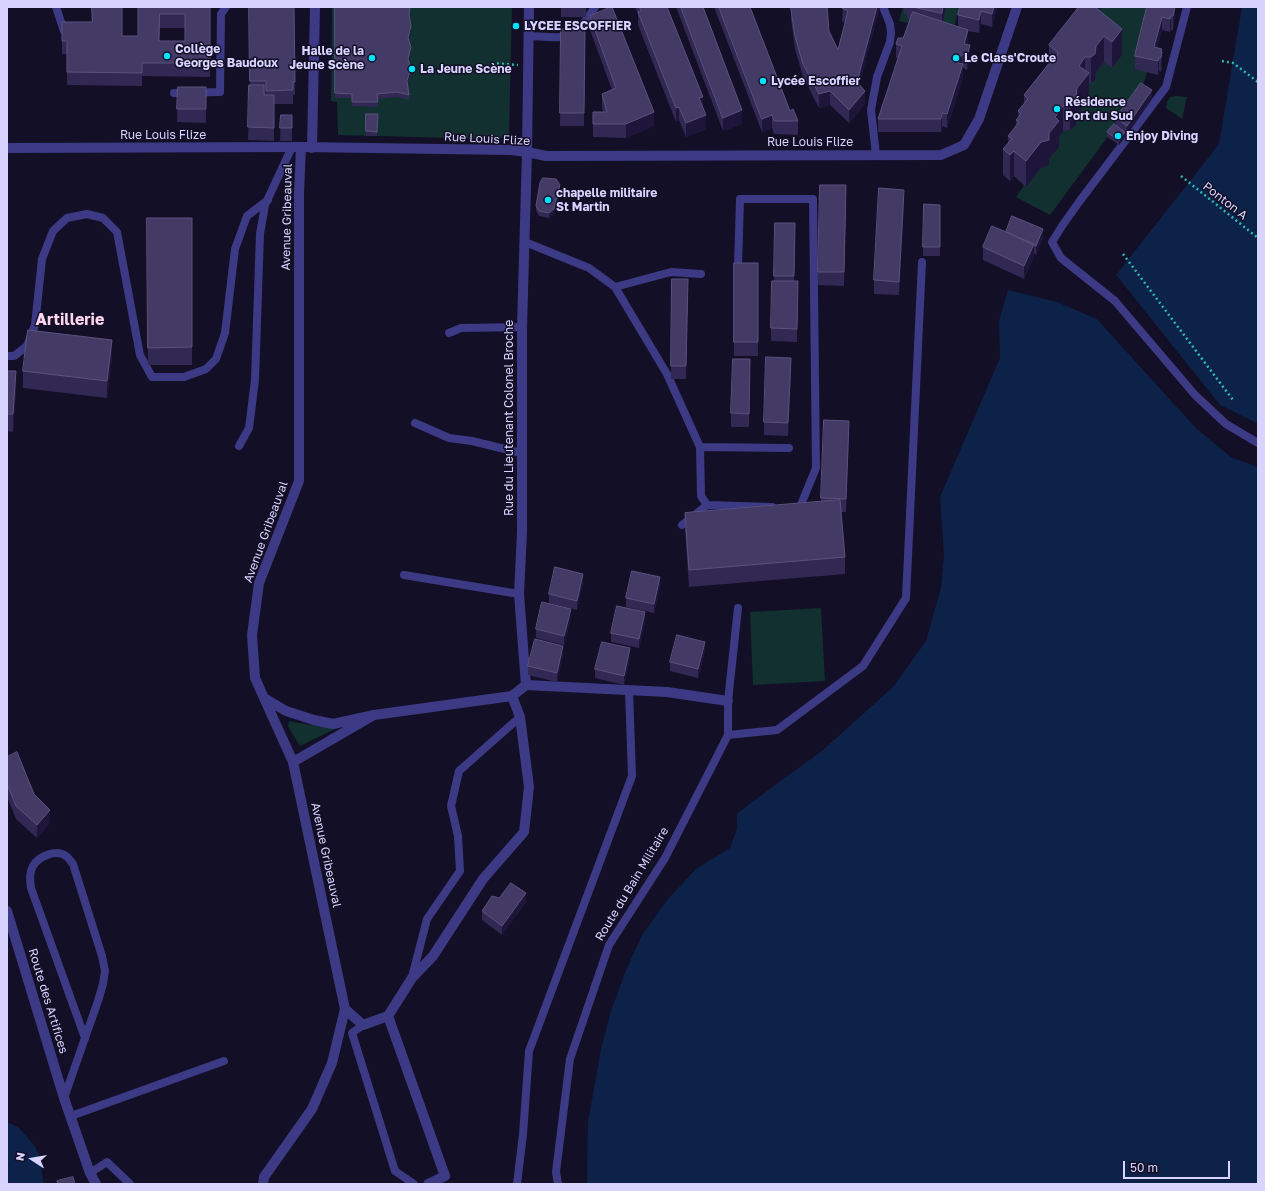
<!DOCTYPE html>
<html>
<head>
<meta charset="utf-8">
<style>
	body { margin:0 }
	#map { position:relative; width:1265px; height:1191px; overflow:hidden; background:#130f26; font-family:"Golos Text",sans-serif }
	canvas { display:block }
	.frame { position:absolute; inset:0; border:8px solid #d9d4ff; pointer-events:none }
	.north { position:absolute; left:12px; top:1139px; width:40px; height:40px; -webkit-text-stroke:3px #130f26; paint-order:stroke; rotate:282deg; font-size:11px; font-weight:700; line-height:16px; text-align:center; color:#d9d4ff }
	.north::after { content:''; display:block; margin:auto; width:14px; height:18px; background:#d9d4ff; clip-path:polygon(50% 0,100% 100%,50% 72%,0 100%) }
	.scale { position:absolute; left:1123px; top:1161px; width:107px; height:18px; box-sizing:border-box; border:2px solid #d9d4ff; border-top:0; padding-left:5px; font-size:12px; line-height:14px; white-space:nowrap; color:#d9d4ff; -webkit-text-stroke:3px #130f26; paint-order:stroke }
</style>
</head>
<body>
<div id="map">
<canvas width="1265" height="1191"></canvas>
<div class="frame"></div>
<div class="north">N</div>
<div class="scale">50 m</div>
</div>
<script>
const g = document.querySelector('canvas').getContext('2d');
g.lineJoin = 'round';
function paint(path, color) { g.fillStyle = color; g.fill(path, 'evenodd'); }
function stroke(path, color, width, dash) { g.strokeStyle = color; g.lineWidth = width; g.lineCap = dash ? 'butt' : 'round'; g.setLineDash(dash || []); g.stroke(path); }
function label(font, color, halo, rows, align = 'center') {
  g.font = font + ' "Golos Text",sans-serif'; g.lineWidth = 3; g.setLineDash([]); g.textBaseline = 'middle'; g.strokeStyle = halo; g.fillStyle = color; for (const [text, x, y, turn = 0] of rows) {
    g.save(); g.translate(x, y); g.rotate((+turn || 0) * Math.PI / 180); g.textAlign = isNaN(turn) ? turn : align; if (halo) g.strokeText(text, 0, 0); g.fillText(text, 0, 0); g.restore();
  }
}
const green = new Path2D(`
	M332,7H512L509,136L501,138L491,139L338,135L337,102L331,101Z
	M903,7H959L953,33L899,21Z
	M1093,7H1167L1141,92L1050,215L1016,197L1024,185L1026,187Z
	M1176,96L1187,97L1182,119L1166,108L1167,102L1170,97Z
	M821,608L825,681L753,685L750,612Z
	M289,721C308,725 326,728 345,724L300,746L288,726Z`);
const water = new Path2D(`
	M1242,7H1258V424L1220,405L1116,275L1219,144Z
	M1008,290L1057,302L1097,319L1196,428L1231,457L1258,467V1184H587L588,1122L601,1049L611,1011L626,970L642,935L669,898L696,869L730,848L737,829V814L748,805L823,750L893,687L926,641L941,588L944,555L940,497L1000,358L999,321Z
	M7,1122L18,1127L35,1146L41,1160L43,1184H7Z`);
const pier = new Path2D(`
	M1116,275L1219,405L1258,424V426L1218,406L1115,277Z
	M1086,312L1099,318L1198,427L1232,455L1258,465V467L1231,457L1196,428L1097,319L1085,314Z`);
const path = new Path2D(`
	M1222,61L1233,63L1258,82
	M492,63L518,65
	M1181,176L1258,238
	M1123,254L1233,400`);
const service = new Path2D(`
	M56,7L64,31
	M1187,7L1166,87L1079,202L1062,226L1052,242L1061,258L1115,301L1195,395L1226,424L1258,443
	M529,36C568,38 573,42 595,7
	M174,93L220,92L221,14L226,7
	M876,155L871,110L877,77L890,42L891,33L890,24L883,7
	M525,242L589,268L615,287L667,374L700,447L701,496L707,505L682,525
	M738,267L740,199H813L816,468L800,507H794
	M615,287L671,272L701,274
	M449,333L461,328L522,327
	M7,356H14L27,346L35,325L42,259L53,231L67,218L87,214L103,218L117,232L140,355L152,377H184L206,369L216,359L225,333L235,249L247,216L268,200
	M415,423L449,438L472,441L521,453
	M239,446L249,428L255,380L260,234L265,205L292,147
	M700,447L789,448
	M707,505L772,507
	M404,575L519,594
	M728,735L777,730L863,666L906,598L922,262
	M412,977L427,919L460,871L458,836L451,806L459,771L520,717
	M363,1025L352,1033L395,1171L414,1184
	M64,1098L98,1001L103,984L105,971L102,956L73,864C71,862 69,858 66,856C56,849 39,856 33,866C29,873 30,880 31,888L85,1038
	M71,1116L224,1061
	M90,1173L107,1162L130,1184
	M517,1184L523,1134L529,1051L632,776L629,690
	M558,1184L556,1172L570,1059L609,945L665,858L728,735V701L738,608`);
const minor = new Path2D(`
	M301,147L299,194V481L259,583L252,635L255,678L293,762L345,1009L363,1025L388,1016L445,1176L428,1184
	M312,148L315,7
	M526,685L519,594L522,532V327L527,152L529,7
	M264,698L286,711L314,720L333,724L374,715L293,762
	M374,715L512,696L526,685L667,692L728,701
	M7,911L64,1098L90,1173L96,1184
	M388,1016L412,978L433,956L483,879L524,832L529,787L520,717L512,696
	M263,1184L264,1177L312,1109L332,1063L345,1009`);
const tertiary = new Path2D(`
	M7,148L301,147L511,150L527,152L546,156L941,155L964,145L979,119L1017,7`);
const wall = new Path2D(`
	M138,7H210V77L142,76V86L67,85V54H62V22L122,36H138ZM160,28H185V41H160Z
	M249,7H294L295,95H293V104H274V141L248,140L250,85Z
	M335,7L409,17L411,30L409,40L411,51L409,61L411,72L408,84L409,100L397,97L377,99L378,107L352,106V98H335Z
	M561,7H586V17H561Z
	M635,7H667L703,107L706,129L686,137L679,120L676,122L638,25V14Z
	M676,7H703L742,124L723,131Z
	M714,7H750L790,111L798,121V135L774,134L772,128L762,132Z
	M785,7H828V10L829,31L838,50L845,23L842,21L843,7H880L859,85L865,104L849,123L830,105L819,108L803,77L795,49L791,19V8H785Z
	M904,7H946L943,22L958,27V15L960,7H997L992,27L981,24L979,33L968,31V45L970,58L967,70L963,68V78L947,128L942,126L941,132H878V119L898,58H896V44L903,38L910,20L907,19V14H904Z
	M1075,7H1103L1100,11L1122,55L1112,68L1104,62L1096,72L1095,80L1091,83H1089V99L1077,114L1076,125L1070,130L1063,131L1059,137V147L1049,159V165L1041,168L1026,187L1014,176L1010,181L1003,175V149L1008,143V136L1016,126V120L1018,118V111L1024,104V95L1049,63V45L1077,9Z
	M1147,7H1175V16L1173,30H1171L1170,32L1162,30L1157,48L1162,52V65L1161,72L1159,71L1158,75L1135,69V56Z
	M590,16L654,126L626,138L593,137V112H603L602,107V94L612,90L590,30Z
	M561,29H585L584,126H560Z
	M178,87H206V123L177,122Z
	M1152,99L1127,135L1125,133V137L1119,145L1107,137V132L1116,126V118Z
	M366,114H378L377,136H366Z
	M281,115H292V141H280Z
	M560,190L554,214L549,218L539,216L536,211V206Z
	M846,199L844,286L818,285V272Z
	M904,203L899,295L874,294V280Z
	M924,204L940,205V256H923Z
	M147,218H192V365H148Z
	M775,223L795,237L794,281L798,294L797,342L771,341V328L774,281Z
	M1043,238L1036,255L1034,253V257L1024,279L983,260V247Z
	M734,263H758V356H734Z
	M672,279H688L686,379H671Z
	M112,357L107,398L23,388V371Z
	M7,371L16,389L13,432L7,431Z
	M791,371L788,436L764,435V422Z
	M750,372L749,427H731V413Z
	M849,434L846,512H841L845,557V574L689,587L685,530V513L821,501V498Z
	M583,582L577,610L549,603V594Z
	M660,586L654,613L626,607V598Z
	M571,618L564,645L536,638V629Z
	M645,621L639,648L611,642V633Z
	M705,651L698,678L670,671V662Z
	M563,655L557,682L528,675V666Z
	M630,657L624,685L595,678V669Z
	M7,757L34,794L50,823L37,838L16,819L7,797Z
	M526,902L502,935L482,920V911Z`);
const shadedWall = new Path2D(`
	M877,7H880L857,95V82Z
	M943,7H946L942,26V13Z
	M994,7H997L992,27V14Z
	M1088,7H1103L1088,25Z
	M1175,7V16L1173,30V16Z
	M981,11V24L979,33V20Z
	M1171,16V30L1170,32V19Z
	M1162,17V30L1154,61V47Z
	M411,26V30L408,42V38Z
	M1122,29V55L1112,68V42Z
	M968,30V44L965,55L964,44Z
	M1104,36V62L1096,72L1095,80L1091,83V57L1096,46Z
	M970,45V58L967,70V56Z
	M411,47V51L408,64V59Z
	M1162,49V56V52V65L1161,72V52Z
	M962,54V67L958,63Z
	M1085,57V77L1089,73V99L1077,114L1076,125L1070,130V104L1079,66Z
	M1159,58V71L1158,75V61Z
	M963,64V78L947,128V114Z
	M411,68V72L407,85V81Z
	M1152,90V99L1127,135V126Z
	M830,91V105L819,108V94Z
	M865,91V104L849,123V110Z
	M703,97V110L699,98Z
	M1063,106V131L1059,137V147L1049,159V165L1041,168L1026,187V161L1055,117Z
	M679,107V120L676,122V108Z
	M742,110V124L723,131V118Z
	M654,112V126L626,138V124Z
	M942,113V126L941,132V119Z
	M706,115V129L686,137V123Z
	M772,115V128L762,132V119Z
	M1125,132V137L1119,145V141Z
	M1014,151V176L1010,181V155Z
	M560,185V190L554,214L549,218V213Z
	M904,190V203L899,295V282Z
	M1043,229V238L1036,255V246Z
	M1034,244V257L1024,279V266Z
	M112,340V357L107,398V381Z
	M791,358V371L788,436V423Z
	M750,359V372L749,427V414Z
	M16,371V389L13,432V414Z
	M849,421V434L846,512V499Z
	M583,574V582L577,610V601Z
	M660,577V586L654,613V604Z
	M571,609V618L564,645V636Z
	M645,612V621L639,648V639Z
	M705,642V651L698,678V669Z
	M563,646V655L557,682V673Z
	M630,648V657L624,685V676Z
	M50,810V823L37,838V825Z
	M526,893V902L502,935V926Z`);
const building = new Path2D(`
	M92,7H122V36H138V7H210V63H142V73L67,72V41H62V22H92ZM160,14H185V41H159Z
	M249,7H294L295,82H293V90L266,91V81H250Z
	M335,7H410L409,15L411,26L408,38L411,47L408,59L411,68L407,81L409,95L397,92L377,94L378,102H352V94L335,93Z
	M611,7H612L654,112L626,124H593V112H607L602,94L616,88L590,16Z
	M640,7H667L703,97L699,98L706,115L686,123L679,107L676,108L638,12L641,11Z
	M681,7H703L742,110L723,118Z
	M719,7H750L790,111L793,109L798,121H774L772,115L762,119Z
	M791,7H827L829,31L838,50L848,11L842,8L843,7H877L857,82L865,91L849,110L830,91L819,94L803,64L795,36Z
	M913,7H943L942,13Z
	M960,7H994L992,14L981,11L979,20L958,15Z
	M1079,7H1095L1100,11L1122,29L1112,42L1104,36L1096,46L1095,54L1091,57H1085L1079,66L1089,73L1077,88L1076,100L1070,104L1063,106L1055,117L1059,121L1049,133V140L1041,142L1026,161L1014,151L1010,155L1003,149L1012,139L1008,136L1019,122L1016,120L1021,114L1018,111L1028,99L1024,95L1054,57L1056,58L1058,53L1049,45Z
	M1147,7H1175L1173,16H1171L1170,19L1162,17L1154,47L1162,49L1161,52H1162L1161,58H1159L1158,61L1135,56Z
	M913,12L968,30L964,44L970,45L967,56L962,54L958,63L963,64L947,114L942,113L941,119H878L902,46L896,44L898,38H903Z
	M561,29H585L584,113H560Z
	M1141,83L1152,90L1127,126L1116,118Z
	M249,85H264V95H274V128L248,127Z
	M178,87H206V109H177Z
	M366,114H378L377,132L366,131Z
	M281,115H292V128H280Z
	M1114,124L1125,132L1119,141L1107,132Z
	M543,178L556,179L560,185L554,209L549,213L539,211L536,206L540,183Z
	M820,185H846L844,272H818Z
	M879,188L904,190L899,282L874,280Z
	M924,204L940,205V247H923Z
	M1012,216L1043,229L1036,246L1006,232Z
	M147,218H192V347L148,348Z
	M775,223H795L794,276H774Z
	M992,226L1034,244L1024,266L983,247Z
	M734,263H758V342H734Z
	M672,279H688L686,366H671Z
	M772,281H798L797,329L771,328Z
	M28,330L112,340L107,381L23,371Z
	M766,357L791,358L788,423L764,422Z
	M733,359H750L749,414L731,413Z
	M7,371H16L13,414H7Z
	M824,420L849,421L846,499L821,498Z
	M840,500L845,557L689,570L685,513Z
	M555,567L583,574L577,601L549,594Z
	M632,571L660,577L654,604L626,598Z
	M542,602L571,609L564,636L536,629Z
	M617,606L645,612L639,639L611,633Z
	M677,635L705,642L698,669L670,662Z
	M535,639L563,646L557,673L528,666Z
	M602,642L630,648L624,676L595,669Z
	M17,752L34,794L50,810L37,825L16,806L7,784V757Z
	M511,883L526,893L502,926L482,911L492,896L499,898Z
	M73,1177L75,1184H58L57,1181Z`);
const markers = [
	[516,26,4,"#00e5ff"],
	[167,56,4,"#00e5ff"],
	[372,58,4,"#00e5ff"],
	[956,58,4,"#00e5ff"],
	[412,69,4,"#00e5ff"],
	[763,81,4,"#00e5ff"],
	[1057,109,4,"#00e5ff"],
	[1118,136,4,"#00e5ff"],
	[548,200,4,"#00e5ff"]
];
const poiNames = [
	["LYCEE ESCOFFIER",524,26],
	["Collège",175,49],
	["Georges Baudoux",175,63],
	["Halle de la",364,51,"right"],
	["Jeune Scène",364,65,"right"],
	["Le Class'Croute",964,58],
	["La Jeune Scène",420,69],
	["Lycée Escoffier",771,81],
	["Résidence",1065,102],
	["Port du Sud",1065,116],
	["Enjoy Diving",1126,136],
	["chapelle militaire",556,193],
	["St Martin",556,207]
];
const streetNames = [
	["Rue Louis Flize",163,135],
	["Rue Louis Flize",487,139,3],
	["Rue Louis Flize",810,142],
	["Ponton A",1225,201,38],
	["Avenue Gribeauval",287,217,-89],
	["Rue du Lieutenant Colonel Broche",509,418,-90],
	["Avenue Gribeauval",266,532,-70],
	["Avenue Gribeauval",326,855,78],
	["Route du Bain Militaire",632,884,-59],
	["Route des Artifices",48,1001,73]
];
const districtNames = [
	["Artillerie",70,320]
];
paint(green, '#12302f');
paint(water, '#0c2248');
paint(pier, '#130f26');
stroke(path, '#2fb8b0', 2.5, [2, 3]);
stroke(service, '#3d3a85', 8);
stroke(minor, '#3d3a85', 10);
stroke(tertiary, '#3d3a85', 10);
paint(wall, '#312854');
paint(shadedWall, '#1d163a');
paint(building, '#433a66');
stroke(building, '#5a527e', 1);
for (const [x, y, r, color] of markers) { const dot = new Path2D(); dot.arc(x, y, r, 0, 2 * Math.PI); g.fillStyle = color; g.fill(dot); stroke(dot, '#130f26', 1.5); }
label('bold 12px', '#d9d4ff', '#130f26', poiNames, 'left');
label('12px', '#d9d4ff', '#130f26', streetNames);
label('bold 16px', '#ffd6f0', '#130f26', districtNames);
</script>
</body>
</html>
